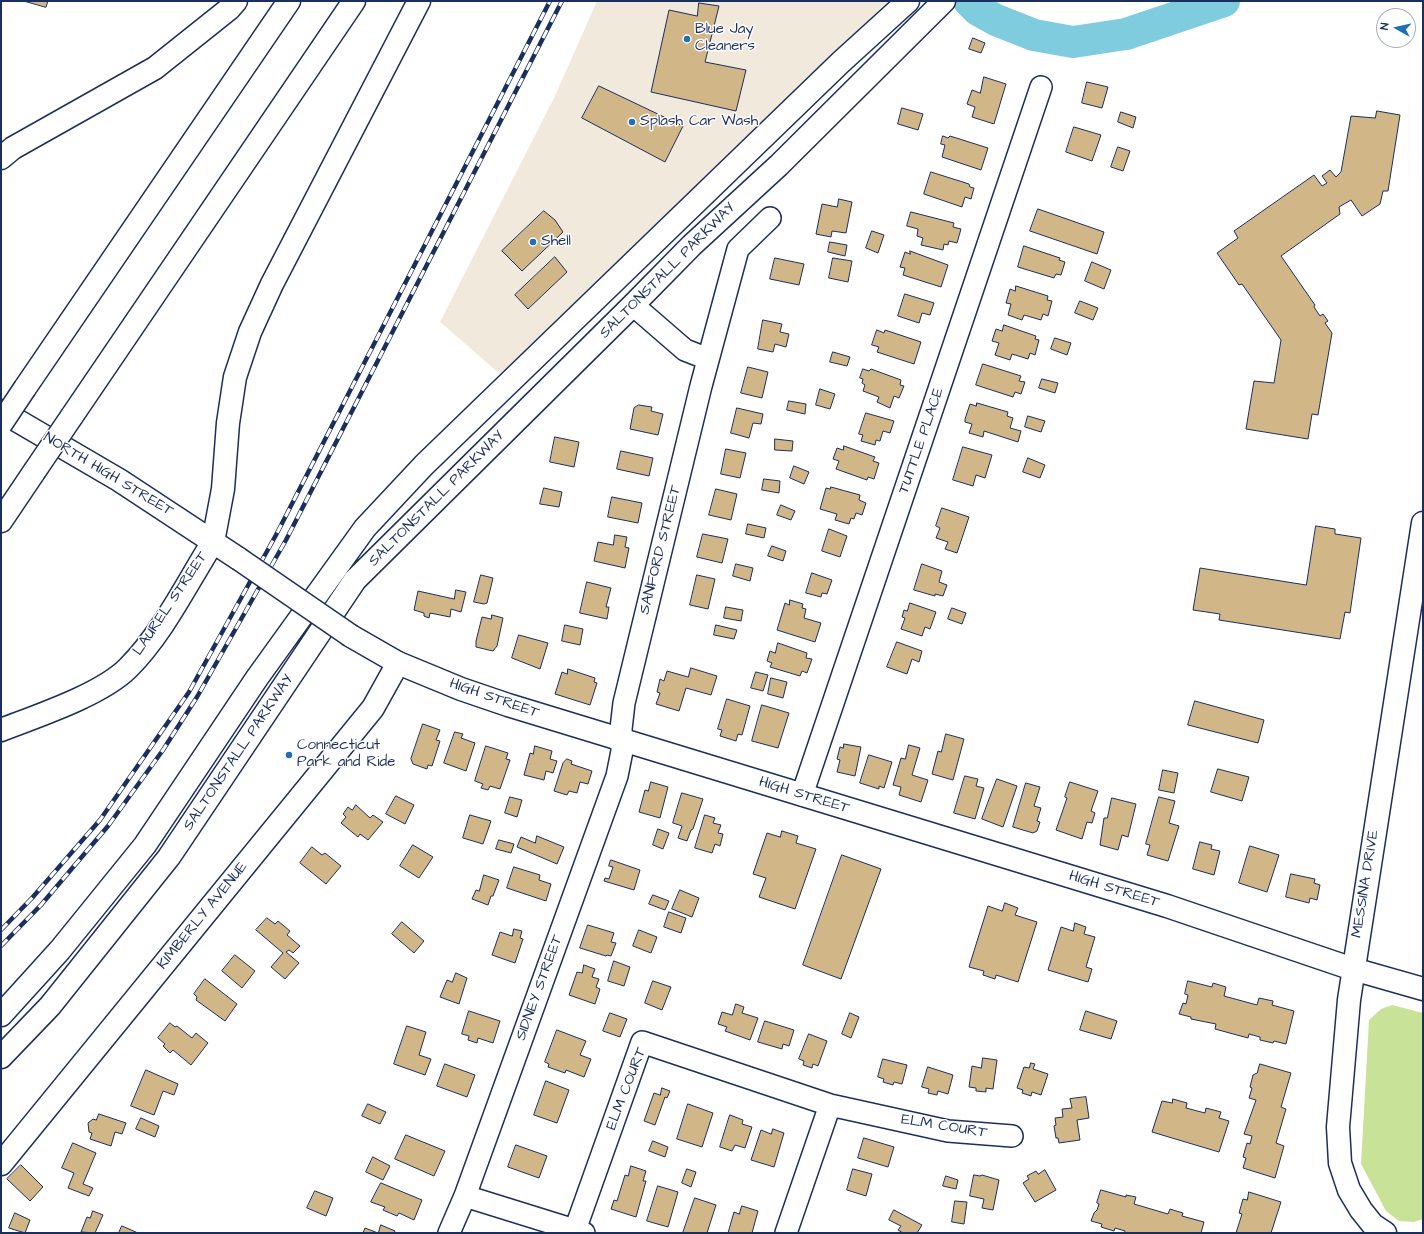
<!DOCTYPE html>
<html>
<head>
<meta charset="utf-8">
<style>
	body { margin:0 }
	#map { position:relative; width:1424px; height:1234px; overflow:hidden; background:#fff; font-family:"Architects Daughter",sans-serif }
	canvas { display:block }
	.frame { position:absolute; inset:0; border:2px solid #1b2f5e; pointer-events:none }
	.north { position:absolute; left:1376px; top:8px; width:40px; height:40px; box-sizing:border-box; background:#fff; border:1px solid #a4acbf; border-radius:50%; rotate:278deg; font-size:11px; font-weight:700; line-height:16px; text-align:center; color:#1b2f5e }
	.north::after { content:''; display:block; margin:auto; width:14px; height:18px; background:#1f6fb2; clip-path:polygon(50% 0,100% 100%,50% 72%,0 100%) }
</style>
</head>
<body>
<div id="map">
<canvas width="1424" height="1234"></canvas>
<div class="frame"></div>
<div class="north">N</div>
</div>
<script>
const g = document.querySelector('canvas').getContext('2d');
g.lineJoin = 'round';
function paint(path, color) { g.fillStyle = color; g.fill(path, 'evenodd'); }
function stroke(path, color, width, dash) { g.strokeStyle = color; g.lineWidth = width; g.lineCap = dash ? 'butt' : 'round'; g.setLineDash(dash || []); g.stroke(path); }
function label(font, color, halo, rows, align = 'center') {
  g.font = font + ' "Architects Daughter",sans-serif'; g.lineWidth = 3; g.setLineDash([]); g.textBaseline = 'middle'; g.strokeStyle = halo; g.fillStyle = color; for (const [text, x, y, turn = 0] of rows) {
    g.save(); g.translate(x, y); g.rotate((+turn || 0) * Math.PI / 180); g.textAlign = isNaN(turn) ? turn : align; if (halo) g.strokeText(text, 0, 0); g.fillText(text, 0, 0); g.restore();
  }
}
const built = new Path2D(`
	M597,1H888L500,374L440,322L555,96Z`);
const green = new Path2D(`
	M1392,1005L1423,1013V1219L1414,1222L1399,1221L1386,1211L1361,1164L1369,1020L1381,1009Z`);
const river = new Path2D(`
	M969,1L978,10L996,20L1034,35L1073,42L1126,34L1224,1`);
const building = new Path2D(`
	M24,1H48L46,7Z
	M699,3L719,6L705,62L746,70L736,111L651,92L669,10L697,16Z
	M973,38L985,43L981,53L969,49Z
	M984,77L1006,84L994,124L972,117L975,107L967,104L972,90L980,93Z
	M1087,82L1108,87L1102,108L1082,103Z
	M599,86L683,126L665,162L582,118Z
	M902,108L923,114L918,130L898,124Z
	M1377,111L1400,115L1388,191H1383L1380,204L1362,216L1351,200L1339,207L1340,214L1281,256L1315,305L1314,307L1320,316L1323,314L1328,321L1325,323L1332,333L1318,415L1312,414L1308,439L1246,429L1254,381L1274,383L1281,340L1242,284L1239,285L1217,253L1238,238L1234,231L1314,175L1322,186L1327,183L1322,176L1330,170L1336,177L1341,172L1351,116L1375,118Z
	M1121,112L1136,117L1133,128L1118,122Z
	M1074,127L1101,135L1092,161L1066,152Z
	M943,136L948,138L950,136L988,148L981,170L942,157L945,145L941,144Z
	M1118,147L1130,151L1123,171L1111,167Z
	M931,172L969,184L970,187L974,188L971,199L965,197L962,207L924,194Z
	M839,199L852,202L846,233L832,231L831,237L816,234L822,204L837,207Z
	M1038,209L1104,232L1097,254L1030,231Z
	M544,211L555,220L563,232L522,271L502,251Z
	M911,212L954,223L953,227L961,229L957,243L949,241L948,245L944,244L943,250L921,245L923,238L917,236L918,229L907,226Z
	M872,231L884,235L878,253L866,248Z
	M830,242L847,245L845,256L828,252Z
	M1024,246L1060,258L1059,260L1065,262L1061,275L1056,274L1054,278L1018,267Z
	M910,251L948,265L941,287L903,275L905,268L900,267L905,252L910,254Z
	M555,257L567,272L528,309L515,295Z
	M775,258L804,264L799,285L770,279Z
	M833,258L852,261L848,282L829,278Z
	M1092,262L1111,270L1104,289L1085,281Z
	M1016,286L1048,296L1047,300L1052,301L1048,316L1043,314L1041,320L1024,315L1022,320L1008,315L1011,304L1006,303L1010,289L1015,291Z
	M905,294L934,303L930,315L922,313L919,323L898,316Z
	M1080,301L1098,308L1093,320L1075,313Z
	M763,320L782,324L780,332L789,334L786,347L775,344L773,352L758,349Z
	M1004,325L1036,336L1035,339L1039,340L1035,355L1030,353L1028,359L1012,354L1010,360L995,355L999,343L992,341L996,329L1002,331Z
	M877,330L884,333L885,330L921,342L914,364L877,352L879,347L872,345Z
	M1055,338L1071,343L1067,355L1051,349Z
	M833,352L850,357L847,366L830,362Z
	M983,364L1021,376L1019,381L1025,382L1021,394L1015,392L1013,397L976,385Z
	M748,367L768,372L762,398L741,393Z
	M863,369L869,371L871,369L901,380L900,385L904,386L899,398L894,396L890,408L877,402L879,397L863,391L865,385L862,383L863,379L860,378Z
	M1042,379L1058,383L1055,393L1039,388Z
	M820,389L835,394L830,409L816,405Z
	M789,401L806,404L805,414L787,410Z
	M977,403L1008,412L1007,416L1013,418L1010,428L1021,431L1018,442L984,431L983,437L969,433L972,424L965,422V419L970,404L976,406Z
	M639,405L652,407L651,411L663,414L658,435L630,429L634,408Z
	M737,408L763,414L761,424L753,423L749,438L731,433Z
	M866,413L894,421L890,433L883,431L880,441L876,440L875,445L861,441L863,435L859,434Z
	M1028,416L1045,421L1041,432L1025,427Z
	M555,437L579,442L574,467L550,462Z
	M775,439L793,441L792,451L775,450Z
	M844,446L875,457L873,461L879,463L874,479L868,477L867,480L836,469L839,461L833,459L837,448L843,450Z
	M963,447L992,455L985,478L976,475L973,486L953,480Z
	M726,449L746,453L740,478L721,474Z
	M621,451L653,458L649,476L617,469Z
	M1028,458L1045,465L1040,478L1023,472Z
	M794,466L809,472L804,484L790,478Z
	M764,479L780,481L779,493L762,490Z
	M831,487L860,495L859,500L866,503L862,515L856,513L854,519L851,518L849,524L835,520L837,514L820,509L826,488L830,489Z
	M544,488L562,492L559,507L540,504Z
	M716,489L737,494L731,520L709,515Z
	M612,497L642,503L638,523L608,517Z
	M781,505L795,511L791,520L777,515Z
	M942,508L969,517L957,553L945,549L948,542L936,538L940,528L936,526Z
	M748,524L766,528L764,538L746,534Z
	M1316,526L1335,529V534L1361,538L1350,613L1345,612L1340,639L1219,620L1220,614L1193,610L1200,568L1306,585Z
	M829,529L847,536L840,557L822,551Z
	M703,534L728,539L722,563L697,557Z
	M615,535L627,537L625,547L629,548L625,568L594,561L598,542L613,545Z
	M772,546L786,551L783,561L768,556Z
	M736,564L753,568L750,581L733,576Z
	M922,564L942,571L939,582L947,585L943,596L935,594V596L914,590Z
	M812,573L832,580L827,594L822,593L821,597L806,593Z
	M481,575L493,578L487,603L484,604L474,602Z
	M697,575L715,579L708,609L690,605Z
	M587,582L611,588L606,607H609L607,619L580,613Z
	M456,590L466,592L461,612L451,609L450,617L430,613L429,618L424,616V613L414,610L418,591L454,599Z
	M790,600L803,604L802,608L806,609L804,618L821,623L815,642L777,630L785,603L789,605Z
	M910,603L936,612L930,629L925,627L922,636L901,629L905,618L902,617L904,610L907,611Z
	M726,607L743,610L741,621L724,618Z
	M952,608L966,613L962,624L948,619Z
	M492,615L503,618L497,646L493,651L476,647V641L482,617L491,619Z
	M565,625L583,629L580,645L562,641Z
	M716,625L737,630L734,639L714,635Z
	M519,635L548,643L540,669L512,658Z
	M897,642L922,651L919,662L912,659L907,674L887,667Z
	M778,643L807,653L806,658L812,659L807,673L802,671L800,676L770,667L772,663L767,661L770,651L775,653Z
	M691,668L717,676L711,695L686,688L679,711L656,704L660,693L657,692L660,679L664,681L667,671L688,677Z
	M568,669L595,678L594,682L597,683L590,705L555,694L562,672L567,674Z
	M756,672L768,675L763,691L751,688Z
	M771,678L787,682L783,698L768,694Z
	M727,699L750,706L742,735L738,734L736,741L720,736L722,730L718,729Z
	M1195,701L1264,720L1258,743L1188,725Z
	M762,705L789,713L778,748L752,741Z
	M423,724L440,730L436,740L440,741L432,766L428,765L427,769L413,764L411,759Z
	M455,732L463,734L461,738L475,743L466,771L444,763Z
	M946,734L964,739L953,780L932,774L938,751L941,752Z
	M844,744L861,747L855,776L837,772L840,760L837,759L840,747L843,748Z
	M909,745L920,748L912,775L928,780L921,802L899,795L901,787L893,785L901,758L905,759Z
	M486,746L508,753L506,759L510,760L500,789L490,786L488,790L481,788L483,784L475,781Z
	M535,746L552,751L550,759L557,761L553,773L546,771L544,780L524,775L530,753L533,754Z
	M869,755L892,762L884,788L879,786V789L860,783Z
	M567,759L572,761L571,764L592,771L588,784L580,782L577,793L569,791L567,795L554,791L563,763Z
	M1218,769L1249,777L1242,801L1211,792Z
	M1163,770L1178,773L1174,793L1159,790Z
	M965,776L978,779L976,786L984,788L975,819L954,813Z
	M997,779L1017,786L1003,827L982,819Z
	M651,782L668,787L660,818L639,812L645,790L648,791Z
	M1070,782L1098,791L1091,811L1095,813L1092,823L1087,822L1082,839L1056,830L1067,798L1065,797Z
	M1026,783L1040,787L1034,806L1041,808L1037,821L1040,822L1037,831L1033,833L1013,827Z
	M682,793L703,799L693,829L691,830L687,841L678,838L682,826L673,823Z
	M396,796L414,805L405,824L386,814Z
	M510,797L522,800L517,817L505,813Z
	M1159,797L1175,801L1169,823L1179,826L1168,861L1147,855L1150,845L1146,844Z
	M1112,798L1136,804L1128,837L1122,835L1118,850L1100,845L1104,818H1107Z
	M356,805L370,818L373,815L383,822L368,840L360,834L358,837L341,823L346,817L343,814L348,807L352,810Z
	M470,815L491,821L483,844L463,838Z
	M705,815L715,818L713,823L721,825L718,833L723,834L720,846L715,844L712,853L695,848Z
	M658,829L669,833L663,849L653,845Z
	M782,831L798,836L796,843L816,849L795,909L759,897L766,878L753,874L767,833L780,837Z
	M537,836L564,847L557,864L517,847L521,837L535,843Z
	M499,840L514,844L511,853L496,849Z
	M1200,842L1212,845L1211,849L1220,851L1214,875L1193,869Z
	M413,845L433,857L419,878L400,866Z
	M1250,846L1279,855L1267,892L1239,883Z
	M312,847L322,855L325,853L341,866L326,884L300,863Z
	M842,855L881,869L841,979L803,965Z
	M611,860L640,870L634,890L604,881L605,878L609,879L613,867L609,866Z
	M514,867L540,875L539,880L551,884L546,901L507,888Z
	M1291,874L1315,879L1314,883L1320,885L1317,900L1310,898L1309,903L1286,897Z
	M484,875L499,880L493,896H491L488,905L472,899L476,890L479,891Z
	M680,890L699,898L692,917L672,909Z
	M653,895L669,901L665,910L649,904Z
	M1005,903L1018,908L1015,915L1037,922L1018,982L996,975L995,979L983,975L984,971L969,967L988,906L1002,911Z
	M669,912L686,918L681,933L664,927Z
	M267,918L275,924L278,921L290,931L287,935L300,946L293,953L289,950L286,952L299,963L285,979L271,967L283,953L256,930Z
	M402,922L424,941L414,953L392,934Z
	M1075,923L1086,927L1084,934L1095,937L1086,967L1092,969L1088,982L1048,970L1061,927L1073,931Z
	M588,925L614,933L611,942L616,943L611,956L607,955L606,956L580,948Z
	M514,929L522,931L520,938L523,939L515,963L492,955L500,932L512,936Z
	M639,930L657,937L651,953L633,946Z
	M235,955L255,971L242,988L222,971Z
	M614,961L630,967L624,986L608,981Z
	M584,965L595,969L592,977L599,979L596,987L600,989L595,1004L569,995L577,972L582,973Z
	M456,973L467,978L459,1004L440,997L447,980L452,982Z
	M205,979L237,1004L225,1021L196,1000L197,997L194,994Z
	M653,981L671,987L662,1010L645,1003Z
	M1188,981L1212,987L1213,983L1226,987L1224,996L1257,1005L1259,998L1273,1001L1272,1005L1294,1011L1286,1044L1274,1041L1273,1043L1260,1040V1037L1249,1034L1248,1038L1215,1029L1216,1024L1191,1019V1017L1179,1014L1183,1003L1186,1004L1188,995L1185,994Z
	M736,1004L744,1007L742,1013L758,1018L750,1040L725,1031L727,1027L718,1024L722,1012L732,1015Z
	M469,1011L500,1021L493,1043L478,1038L477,1043L468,1040L469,1036L462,1034Z
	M1086,1011L1117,1021L1111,1039L1080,1030Z
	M610,1013L627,1019L620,1037L603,1031Z
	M850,1013L859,1017L851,1038L842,1034Z
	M765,1021L794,1030L789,1046L783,1044L782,1049L758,1042Z
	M170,1023L175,1027L177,1026L192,1038L196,1033L208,1043L191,1065L173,1050L170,1053L163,1046L165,1044L158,1038Z
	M407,1026L426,1032L419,1055L431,1059L425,1075L394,1064Z
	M557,1030L586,1041L580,1055L591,1059L584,1077L566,1070L565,1073L548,1067L549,1064L545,1062Z
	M809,1034L827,1041L818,1066L813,1064L812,1068L803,1065L804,1061L799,1059Z
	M983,1058L997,1060L993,1089L986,1088V1092L976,1091V1088L969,1087L972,1066L981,1068Z
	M883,1059L907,1065L902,1084L894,1082L893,1085L883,1082L884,1079L878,1077Z
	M1031,1063L1035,1064L1033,1069L1048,1074L1041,1095L1032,1092L1031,1096L1022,1093L1023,1090L1017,1088L1024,1067L1029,1068Z
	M445,1064L475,1075L467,1097L437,1086Z
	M1260,1064L1291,1073L1281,1107L1286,1109L1276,1143L1284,1146L1275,1178L1243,1168L1246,1158L1243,1157L1247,1143L1250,1144L1252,1136L1244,1134L1256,1100L1249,1098L1252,1088L1250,1087L1253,1075L1257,1073Z
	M928,1067L953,1075L948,1094L938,1091L937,1095L928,1093L929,1089L922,1087Z
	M146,1070L178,1084L174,1095L163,1091L154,1115L131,1106Z
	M546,1081L569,1090L557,1123L534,1115Z
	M662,1088L670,1091L667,1098L665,1097L655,1125L644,1121L654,1093L660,1095Z
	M1086,1097L1089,1118L1077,1120L1080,1140L1059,1143L1058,1138H1056L1054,1126L1056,1125L1055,1118L1063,1117L1062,1109L1072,1108L1070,1099Z
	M1173,1099L1187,1103L1186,1108L1205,1113L1206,1108L1221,1112L1219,1118L1229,1121L1219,1152L1152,1132L1162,1101L1172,1103Z
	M368,1104L386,1112L380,1124L362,1116Z
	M688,1104L713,1113L702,1147L677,1139Z
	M99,1114L126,1123L122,1134L115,1132L111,1146L90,1139L92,1133L89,1132L88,1123L93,1119L96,1120Z
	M730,1115L743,1120L742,1124L752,1127L745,1148L735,1145L732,1151L720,1147Z
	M141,1118L159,1126L155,1137L136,1129Z
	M773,1129L784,1133L774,1167L751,1160L761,1130L771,1134Z
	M406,1135L445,1151L434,1176L395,1159Z
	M864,1138L894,1147L888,1167L858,1158Z
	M653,1141L668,1147L665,1157L649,1151Z
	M73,1143L96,1153L83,1184L93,1188L89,1196L68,1188L74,1173L62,1168Z
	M516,1145L547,1156L539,1178L508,1167Z
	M373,1157L390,1166L383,1180L366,1172Z
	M21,1165L43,1187L30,1201L7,1179Z
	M631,1166L646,1171L643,1181H646L636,1217L611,1209L614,1200L617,1201L625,1175L628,1176Z
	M687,1169L696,1172L691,1187L682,1183Z
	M853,1169L872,1174L866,1196L847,1190Z
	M1045,1170L1056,1190L1035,1202L1023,1183L1029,1179L1027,1176L1036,1171L1038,1174Z
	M974,1175L980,1176L982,1175L999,1180L993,1210L982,1208L984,1199L970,1196Z
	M946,1176L958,1180L956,1189L943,1186Z
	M381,1183L422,1200L414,1220L399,1213L397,1216L383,1210L385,1207L371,1202Z
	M658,1186L678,1192L668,1227L647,1221Z
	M1101,1190L1126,1197V1195L1136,1197L1134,1204L1168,1214L1170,1209L1183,1213L1182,1216L1204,1222L1201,1233H1125V1231L1115,1228L1114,1231L1101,1227L1102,1224L1091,1221L1094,1213L1097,1210L1099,1204L1097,1203Z
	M315,1191L333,1198L326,1216L307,1208Z
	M1249,1192L1281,1202L1271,1233H1236L1242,1214L1239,1213L1243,1199L1247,1200Z
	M695,1198L716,1205L707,1233H683Z
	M955,1201L967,1202L964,1224L952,1222Z
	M742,1206L758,1211L752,1233H728L734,1212L739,1214Z
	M894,1210L922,1225L917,1233H903L898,1230L901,1226L889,1220Z
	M93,1211L103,1215L95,1233L81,1232L87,1217L90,1218Z
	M15,1213L30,1220L25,1233L9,1228Z
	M381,1225L395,1231L394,1233H363L365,1228L378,1233Z
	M122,1226L138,1233H119Z`);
const minor = new Path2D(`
	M633,305L685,350L708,359
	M802,795L1041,87
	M465,1196L584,1233
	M575,1230L642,1042L830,1105L948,1131L1012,1136
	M449,1233L465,1196L617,776L622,751L621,729L624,703L701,386L738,249L770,218
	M786,1233L830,1105`);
const tertiary = new Path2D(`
	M1,730C37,716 101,695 128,668C163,633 187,583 213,542`);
const secondary = new Path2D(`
	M398,663L461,689L508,705L1167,906L1353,969L1423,989
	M1385,1233L1373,1225L1361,1210L1349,1190L1340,1163L1338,1127L1349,1000L1423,523`);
const primary = new Path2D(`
	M1,411L119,480L239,559
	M1,1015L60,950L145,845L257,678L365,528L424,465L841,62L908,1
	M1,1057L50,1006L169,857L355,580L633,305L692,245L779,165L944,1
	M1,1164L373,708L398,663L351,636`);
const motorway = new Path2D(`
	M1,158L13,148L155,68L229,9L236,1
	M25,388L289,1
	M72,416L354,1
	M1,521L34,472
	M213,542L223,489L228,423L235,377L250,332L272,284L419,1`);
const rail = new Path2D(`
	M1,930L32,898L100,820L189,692L276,535L550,1
	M1,946L41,905L108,826L163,750L197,697L286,540L562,1`);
const primaryBridge = new Path2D(`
	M239,559L351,636`);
const motorwayBridge = new Path2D(`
	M1,424L25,388
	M34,472L72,416`);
const markers = [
	[687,39,4,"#1f6fb2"],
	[632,122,4,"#1f6fb2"],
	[533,242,4,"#1f6fb2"],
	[289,755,4,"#1f6fb2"]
];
const poiNames = [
	["Blue Jay",695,30],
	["Cleaners",695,47],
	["Splash Car Wash",640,122],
	["Shell",541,242],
	["Connecticut",297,746],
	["Park and Ride",297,763]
];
const streetNames = [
	["SALTONSTALL PARKWAY",668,271,-45],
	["TUTTLE PLACE",922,441,-71],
	["NORTH HIGH STREET",108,475,31],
	["SALTONSTALL PARKWAY",437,499,-45],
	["SANFORD STREET",661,550,-76],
	["LAUREL STREET",171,604,-56],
	["HIGH STREET",494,699,19],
	["SALTONSTALL PARKWAY",239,753,-56],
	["HIGH STREET",804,796,17],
	["MESSINA DRIVE",1366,884,-81],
	["HIGH STREET",1114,890,17],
	["KIMBERLY AVENUE",203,916,-51],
	["SIDNEY STREET",540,988,-70],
	["ELM COURT",627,1089,-69],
	["ELM COURT",944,1127,9]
];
paint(built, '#f1e9db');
paint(green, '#c8e298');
stroke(river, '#80ccdf', 32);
paint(building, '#d1b687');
stroke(building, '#1b2f5e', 1);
stroke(minor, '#1b2f5e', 24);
stroke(tertiary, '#1b2f5e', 25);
stroke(secondary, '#1b2f5e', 25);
stroke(primary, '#1b2f5e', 25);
stroke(motorway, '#1b2f5e', 25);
stroke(minor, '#fff', 21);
stroke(tertiary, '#fff', 22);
stroke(secondary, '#fff', 22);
stroke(primary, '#fff', 22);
stroke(motorway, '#fff', 22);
stroke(rail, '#1b2f5e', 4.5);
stroke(rail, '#fff', 3, [9]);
stroke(primaryBridge, '#1b2f5e', 25, []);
stroke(motorwayBridge, '#1b2f5e', 25, []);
stroke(primaryBridge, '#fff', 22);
stroke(motorwayBridge, '#fff', 22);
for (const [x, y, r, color] of markers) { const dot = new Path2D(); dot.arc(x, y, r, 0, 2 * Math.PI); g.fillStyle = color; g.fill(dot); stroke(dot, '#fff', 1.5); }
label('15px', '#1b2f5e', '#fff', poiNames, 'left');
label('15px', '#1b2f5e', '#fff', streetNames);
</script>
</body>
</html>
